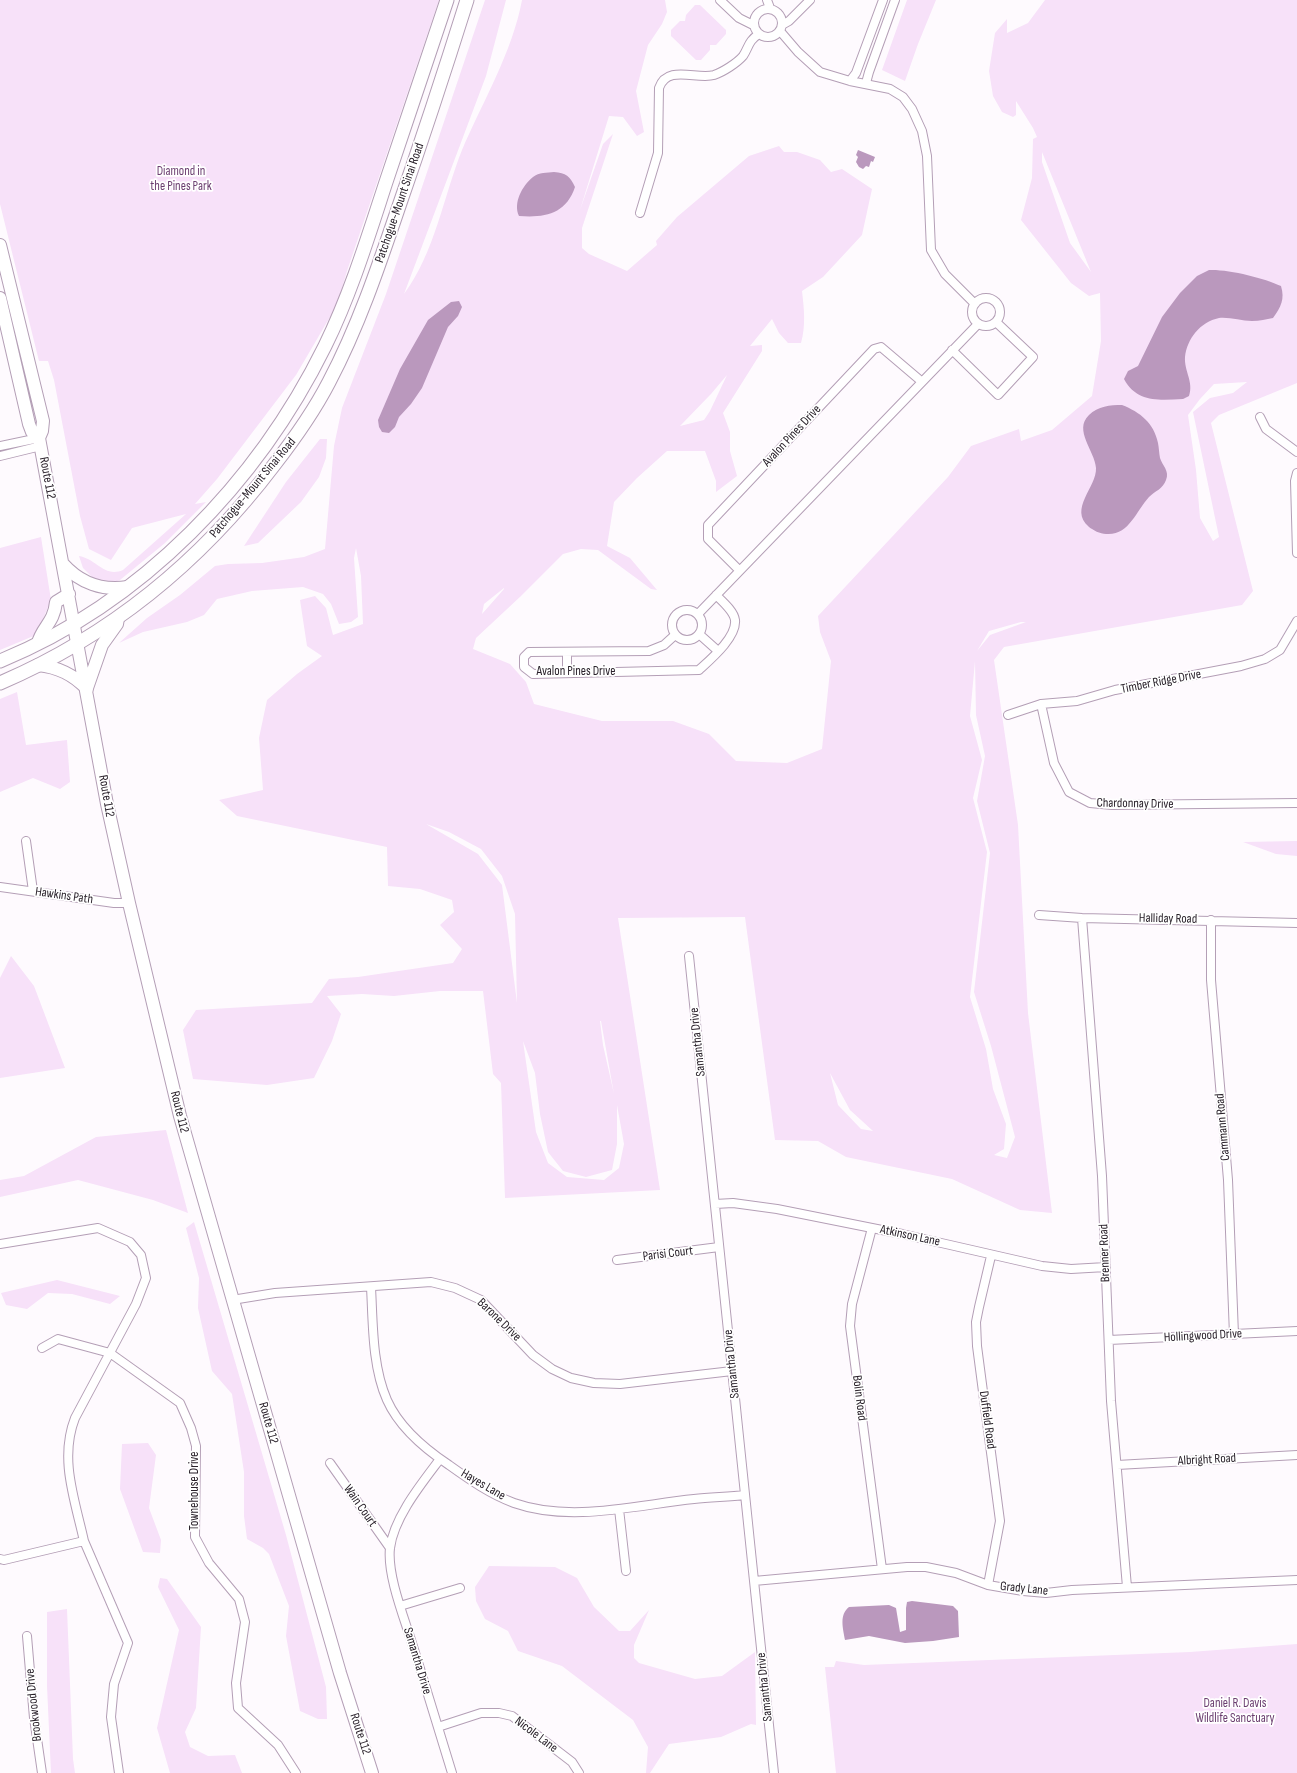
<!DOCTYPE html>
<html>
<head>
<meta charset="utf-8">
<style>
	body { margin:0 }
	canvas { display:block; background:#fefafe }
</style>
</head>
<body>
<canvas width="1297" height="1773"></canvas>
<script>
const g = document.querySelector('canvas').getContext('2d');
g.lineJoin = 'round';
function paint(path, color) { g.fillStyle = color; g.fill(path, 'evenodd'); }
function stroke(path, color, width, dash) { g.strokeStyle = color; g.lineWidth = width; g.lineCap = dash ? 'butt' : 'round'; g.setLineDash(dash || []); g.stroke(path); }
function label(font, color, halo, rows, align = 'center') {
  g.font = font + ' "Sofia Sans Condensed",sans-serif'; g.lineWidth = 3.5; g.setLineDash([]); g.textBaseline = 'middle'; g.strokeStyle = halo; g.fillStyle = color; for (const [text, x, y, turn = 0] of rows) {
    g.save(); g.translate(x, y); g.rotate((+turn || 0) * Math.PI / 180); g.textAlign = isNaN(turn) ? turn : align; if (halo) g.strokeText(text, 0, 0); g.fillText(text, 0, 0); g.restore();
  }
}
const green = new Path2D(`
	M0,0H439L347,271L337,305L296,375L217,479L195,504L206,502L165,543L120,580L111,583L92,581L93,578L83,568L79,556C97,559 104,578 123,570L186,514L132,528L111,560L89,549L80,516L54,380L48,361H39L0,204Z
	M485,0H506L486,76L404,294C435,252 443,198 462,150C483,101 512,53 522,0H665L667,12L662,24L648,45L636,91L644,132L637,136L623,117L609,116L580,210L603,144L613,134L582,228V248L589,254L627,271L657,245L656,241L677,217L749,156L779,146L784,152H797L820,160L831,172L842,169L872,189L862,235L823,277L802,291C804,308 806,326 801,343H788L779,333L772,319L750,346L762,345V351L723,413L730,432V451L737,476L716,492V481L705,451H667L637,478L614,502L607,546L630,558L657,590L651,589L598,550L581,549L563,554L521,596L476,638L473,649L510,664L526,682L534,704L602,721H673L709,734L736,761L787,763L822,749L831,661L820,632L818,616L948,477L971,446L1019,429L1021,441L1052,430L1092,396L1101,341L1100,293L1089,296L1071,283L1021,220L1032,178L1033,139L1037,137L1033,128L1016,101V115L1013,117L1002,112L993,96L989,71L995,33L1007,19V33L1028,23L1045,0H1297V383L1219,415L1211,423L1253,591L1242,605L1004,647L994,660L1018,825L1028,1013L1052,1213L1020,1210L952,1179L846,1157L818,1141L775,1140L745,917L618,918L660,1190L505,1198L501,1083L493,1074L483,991H440L394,996L362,994L327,996L341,1014L332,1041L314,1078L267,1085L193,1079L183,1030L196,1010L312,1003L329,979L358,977L453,963L462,949L440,925L454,912L452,900L420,889L388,886L387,847L237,816L219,800L263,790L259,738L267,700L297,674L322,656L307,646L300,600L315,596L326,608L333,635L363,624L361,576L356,548L354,558L358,617L351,622L339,624L331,604L323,594L303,587L252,591L217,599L204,615L187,622L143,632L119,643L147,618L180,595L215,566L228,564L262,563L304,557L325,549L334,446L342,408L386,294ZM1042,152L1091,272L1070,243L1042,162ZM727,375L710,411L704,420L680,426L711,394ZM1247,382L1233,393L1210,398L1193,412L1219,537L1213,541L1200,518L1196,470L1188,415L1200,399L1214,384ZM504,588V589L482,614L484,604ZM1021,622H1026L990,635L977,651L989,631ZM975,661L976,715L985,756L977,801L990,853L974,992L991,1046L1015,1137L1007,1158L994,1155L1004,1149L1006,1124L993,1089L986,1049L970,997L987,852L973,798L982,760L970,716ZM426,824L449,832L481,849L502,876L515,914L517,1003L502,885L478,854ZM600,1021H601L614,1094L603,1045ZM523,1041L535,1073L540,1114L548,1152L563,1171L586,1177L612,1170L617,1144V1105L624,1144L619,1168L604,1180L567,1177L548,1163L536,1132ZM830,1073L850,1110L873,1131L861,1129L838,1105Z
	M907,0H936L918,44L905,81L882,70Z
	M695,5H700L726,30V34L716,45H710V50L701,60H696L671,36V30L680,21H685L686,15Z
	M320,439H327L326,458L319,477L301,502L258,543L244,546L286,482Z
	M41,537L51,600L36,635L0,650V548Z
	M17,692L26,745L67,740L70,782L60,789L33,778L0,792V699Z
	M1297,841V856L1276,854L1243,842Z
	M11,956L34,986L65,1068L0,1078V978Z
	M166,1130L188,1213L153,1200L78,1180L0,1197V1180L24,1176L96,1137Z
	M194,1222L286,1535L326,1687L327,1719H318L300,1711L286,1636L289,1606L269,1554L263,1548L247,1539L244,1516V1472L232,1394L212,1371L198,1308L199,1278L186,1228Z
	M57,1280L120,1296L110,1304L72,1294L48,1293L27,1309L6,1305L1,1293Z
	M148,1443L156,1455L149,1508L161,1540L160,1553L143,1552L120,1489L122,1444Z
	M489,1566L555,1567L577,1578L594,1607L619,1631H630L649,1610L634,1645V1658L639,1663L695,1679L722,1676L755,1652L756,1725L751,1724L721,1737L669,1744L650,1773H646L648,1747L633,1720L562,1666L518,1651L508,1631L485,1619L476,1601L475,1587Z
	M160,1578L167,1579L201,1627L196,1708L185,1732L190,1747L208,1756L235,1755L242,1773H170L157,1728L179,1630L158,1587Z
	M67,1609L73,1759L75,1773H51L47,1686V1612Z
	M1297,1644V1773H836L825,1667H834L836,1661L864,1665L1190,1652Z`);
const water = new Path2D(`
	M858,150L875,157L873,162L871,161L869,167L866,166L863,169L859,167L856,162L858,157L856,155Z
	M554,172C566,173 570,176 575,187C566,214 545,218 519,216C513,203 522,186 533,177C539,172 547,173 554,172Z
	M1209,270C1228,269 1264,278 1281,286C1285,299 1281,307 1273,318C1266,319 1260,321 1252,321C1241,321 1230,317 1219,318C1200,322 1187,339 1185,357C1184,371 1194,382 1189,396L1183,399C1159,400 1137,403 1124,379L1128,371L1138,366L1162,317L1180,293L1197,276Z
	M459,301L462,307L458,316L448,327L422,388L411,404L399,417L395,427L389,433L382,432L379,427L378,420L400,369L428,320L451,302Z
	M1122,405C1140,412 1154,423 1158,443C1159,448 1159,453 1160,458C1162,465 1170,471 1166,480C1163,489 1155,491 1149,497C1136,511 1129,536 1106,534C1100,534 1093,530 1089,527C1068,509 1097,487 1096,468C1095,451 1073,430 1089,415C1098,406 1110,405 1122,405Z
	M912,1601L953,1606L958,1611L959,1637L933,1641L905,1643L869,1636L845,1640C843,1628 839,1615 849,1607L889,1605L896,1608L900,1632L906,1630V1608L907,1602Z`);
const minor = new Path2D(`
	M720,0L739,18L753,25
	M767,0L770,8
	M754 23a14 14 0 1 1 28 0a14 14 0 1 1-28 0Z
	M782,25L789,21L810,0
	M780,31L798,52L820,72L850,81L890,89L903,97L912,109L922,131L927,156L931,250L945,274L975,304
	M850,81L856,73L883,0
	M866,83L869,72L895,0
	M640,213L658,153L659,88C667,64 697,80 714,75C723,72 737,63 743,56C749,47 748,41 759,34
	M972 312a14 14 0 1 1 28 0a14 14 0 1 1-28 0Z
	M952,350L998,395L1033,357L996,322
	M1260,417L1266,429L1297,452
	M0,446L39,438
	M0,456L41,446
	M1297,473L1295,481L1297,553
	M739,570L708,539V525L874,349L881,347L921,381
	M672 625a15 15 0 1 1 30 0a15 15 0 1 1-30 0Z
	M698,614L978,324
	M699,634L718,651
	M675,635L664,645L649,651L529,652L524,657V667L533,674L699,670C711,659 737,637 735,620C734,611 722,601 716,595
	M567,652V673
	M1041,704L1054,763L1069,792L1090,803L1112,805L1297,803
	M1008,715L1041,704L1077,701L1115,690L1241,666L1265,659L1280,650L1297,621
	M26,841L33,891
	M0,887L114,903H129
	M1039,915L1082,918L1297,923
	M1082,918L1102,1176L1111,1401L1127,1587
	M1211,920V980L1228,1180L1234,1335
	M689,956L774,1773
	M715,1204L733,1203L777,1209L902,1234L1042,1266L1071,1269L1106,1267
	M872,1228L852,1304L850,1326L882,1569
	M0,1244L98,1228L130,1242L141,1255L146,1278L136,1304L75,1418C59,1459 75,1500 84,1541
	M617,1260L719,1247
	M371,1287C373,1323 372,1366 387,1400C399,1427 425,1449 449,1465C470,1480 490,1494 514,1503C571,1523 636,1505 694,1499C711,1497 728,1497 745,1495
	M232,1300L275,1293L431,1282L455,1288L481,1300L533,1355L552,1369L571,1378L594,1383L620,1384L732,1371
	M1109,1340L1297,1331
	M42,1348L58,1339L110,1353L180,1403L191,1428L196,1446L195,1537L209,1563L239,1599L245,1622L236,1683L238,1708L278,1745L296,1773
	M440,1459C422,1483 394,1517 390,1548C387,1574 403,1615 411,1640C425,1684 438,1728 452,1773
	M330,1463L390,1548
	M1117,1465L1297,1455
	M619,1509L626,1571
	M0,1559L4,1560L84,1541L128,1643L114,1684L111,1717L119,1773
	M754,1581L907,1567H926L956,1573L988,1585L1023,1591L1046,1593L1072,1590L1297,1580
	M988,1585L1000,1521L977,1346L976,1322L979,1307L991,1256
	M400,1606L460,1588
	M27,1636L34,1718L42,1773
	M438,1727L481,1713H499L512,1716L572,1762L579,1773`);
const primary = new Path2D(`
	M0,245L43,421L42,431L39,438L107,804L129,903L180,1116L340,1673L372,1773
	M0,298L29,424L32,432L39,438
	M63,564C80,583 103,591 128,587
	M38,643C42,627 54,623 56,602L69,594
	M38,665C58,667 73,674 87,689
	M87,688L102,645L117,624L118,618`);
const trunk = new Path2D(`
	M0,661C142,603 258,482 325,346C351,293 368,237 386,182C406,121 427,61 447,0
	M0,683C110,636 202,560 274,465C295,438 314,411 329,382C358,327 378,268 398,209C422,140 445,70 467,0`);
const parkNames = [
	["Diamond in",181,172],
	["the Pines Park",181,187],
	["Daniel R. Davis",1235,1704],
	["Wildlife Sanctuary",1235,1719]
];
const streetNames = [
	["Patchogue-Mount Sinai Road",400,203,-71],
	["Avalon Pines Drive",792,436,-47],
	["Route 112",47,478,79],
	["Patchogue-Mount Sinai Road",253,488,-50],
	["Avalon Pines Drive",576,672],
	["Timber Ridge Drive",1161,682,-11],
	["Route 112",106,796,80],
	["Chardonnay Drive",1135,804,1],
	["Hawkins Path",64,896,8],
	["Halliday Road",1168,919,1],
	["Samantha Drive",698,1042,-96],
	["Route 112",179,1112,76],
	["Cammann Road",1223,1127,-95],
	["Atkinson Lane",910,1236,12],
	["Brenner Road",1105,1253,-92],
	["Parisi Court",668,1254,-7],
	["Barone Drive",499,1320,44],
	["Hollingwood Drive",1203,1336,-3],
	["Samantha Drive",732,1364,-96],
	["Bolin Road",859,1398,83],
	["Duffield Road",987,1420,82],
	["Route 112",268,1423,74],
	["Albright Road",1207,1460,-3],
	["Hayes Lane",483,1485,30],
	["Townehouse Drive",195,1491,-90],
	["Wain Court",360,1506,55],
	["Grady Lane",1024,1589,6],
	["Samantha Drive",417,1661,73],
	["Samantha Drive",765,1687,-96],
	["Brookwood Drive",34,1705,-96],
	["Route 112",360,1734,72],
	["Nicole Lane",536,1735,37]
];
paint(green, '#f7e1f9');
paint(water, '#ba98bd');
stroke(minor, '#b49fb6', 10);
stroke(primary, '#b49fb6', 14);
stroke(trunk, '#b49fb6', 15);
stroke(minor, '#fff', 8);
stroke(primary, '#fff', 12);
stroke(trunk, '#fff', 13);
label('13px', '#6a3d6f', '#fff', parkNames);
label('13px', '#29212a', '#fff', streetNames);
</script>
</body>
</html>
